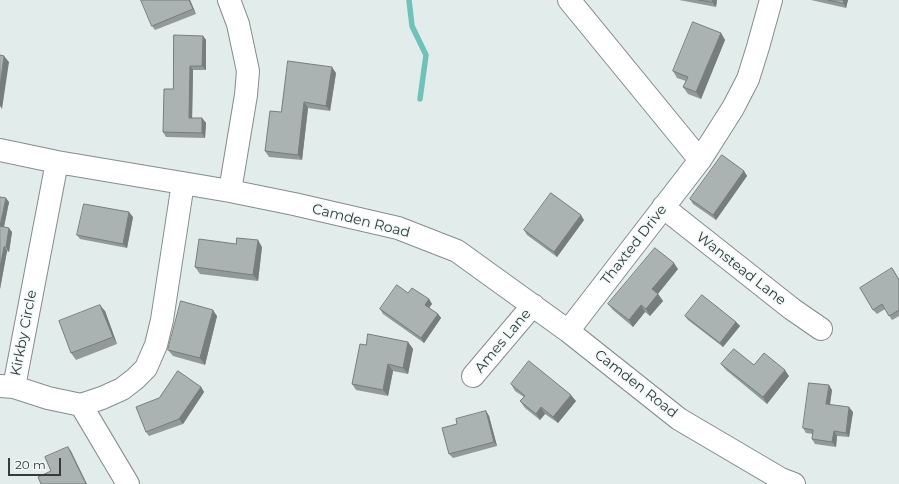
<!DOCTYPE html>
<html>
<head>
<meta charset="utf-8">
<style>
	body { margin:0 }
	#map { position:relative; width:899px; height:484px; overflow:hidden; background:#e2ecea; font-family:Montserrat,sans-serif }
	canvas { display:block }
	.scale { position:absolute; left:8px; top:458px; width:53px; height:18px; box-sizing:border-box; border:2px solid #363a39; border-top:0; padding-left:5px; font-size:12px; line-height:14px; white-space:nowrap; color:#363a39; -webkit-text-stroke:3px #eff9f8; paint-order:stroke }
</style>
</head>
<body>
<div id="map">
<canvas width="899" height="484"></canvas>
<div class="scale">20 m</div>
</div>
<script>
const g = document.querySelector('canvas').getContext('2d');
g.lineJoin = 'round';
function stroke(path, color, width, dash) { g.strokeStyle = color; g.lineWidth = width; g.lineCap = dash ? 'butt' : 'round'; g.setLineDash(dash || []); g.stroke(path); }
function paint(path, color) { g.fillStyle = color; g.fill(path, 'evenodd'); }
function label(font, color, halo, rows, align = 'center') {
  g.font = font + ' Montserrat,sans-serif'; g.lineWidth = 3; g.setLineDash([]); g.textBaseline = 'middle'; g.strokeStyle = halo; g.fillStyle = color; for (const [text, x, y, turn = 0] of rows) {
    g.save(); g.translate(x, y); g.rotate((+turn || 0) * Math.PI / 180); g.textAlign = isNaN(turn) ? turn : align; if (halo) g.strokeText(text, 0, 0); g.fillText(text, 0, 0); g.restore();
  }
}
const stream = new Path2D(`
	M409,0L412,26L426,55L420,99`);
const minor = new Path2D(`
	M229,0L238,24L248,71L246,95L230,191
	M569,0L700,160
	M0,150L57,162L230,191L294,204L398,228L457,251L568,331L679,419L781,479L794,484
	M663,207L792,309L821,329
	M568,331L700,160L733,108L748,79L758,47L771,0
	M473,376L533,305
	M0,386L14,387L48,398L81,405L102,398L122,389L135,379L146,368L156,345L162,320L183,183
	M14,387L57,162
	M81,405L128,484`);
const wall = new Path2D(`
	M190,0L196,14L155,30L152,26Z
	M679,0H717L716,7Z
	M811,0H848L846,8Z
	M721,33L725,40L701,99L688,94L683,87L686,81L677,78L673,71Z
	M203,36L206,40V70H193L192,118H202L206,123L205,138L166,137L163,132L173,89Z
	M336,73L330,111L308,108L302,160L269,157L265,151L281,112Z
	M744,171L747,176L716,220L693,204L690,199Z
	M0,197L9,202L4,227L12,232L9,252L7,251L0,289Z
	M133,217L127,248L80,239L77,235Z
	M584,220L557,257L527,235L524,230Z
	M262,247L258,281L200,274L195,267Z
	M892,268L899,279V316L892,320L885,309L877,314L873,310Z
	M678,269L658,294L663,301L650,316L645,312L633,327L613,310L608,304Z
	M408,293L429,299L432,304L429,308L438,314L441,318L424,343L383,314L380,309Z
	M105,311L117,344L76,360L71,353Z
	M217,316L205,365L173,356L168,350Z
	M685,316L736,322L740,326L723,347L688,320Z
	M408,342L413,349L408,374L393,371L388,396L356,390L352,384L366,345Z
	M721,364L789,376L767,404L726,370Z
	M511,384L576,401L558,423L545,414L540,420L525,408L520,401L524,397L515,391Z
	M201,387L204,392L183,424L149,436L146,432Z
	M832,390L830,405L853,412L849,437L837,436L836,447L815,444L812,439L813,434L806,433L803,428Z
	M486,411L489,416L497,446L453,458L449,454L457,424Z`);
const shadedWall = new Path2D(`
	M189,0H190L196,14L193,9Z
	M713,0H717L716,7L712,2Z
	M844,0H848L846,8L843,3Z
	M721,33L725,40L701,99L696,92Z
	M203,36L206,40V70L202,66Z
	M4,56L9,62L2,109L0,106V86Z
	M190,66L193,70L192,123L189,118Z
	M332,67L336,73L330,111L326,106Z
	M304,102L308,108L302,160L298,155Z
	M202,118L206,123L205,138L202,133Z
	M744,171L747,176L716,220L713,215Z
	M6,198L9,202L3,231L0,226Z
	M129,212L133,217L127,248L123,244Z
	M581,215L584,220L557,257L554,252Z
	M9,228L12,232L9,252L6,247Z
	M258,240L262,247L258,281L253,275Z
	M4,247L7,251L0,289V268Z
	M674,263L678,269L656,296L652,289Z
	M658,294L663,301L650,316L646,309Z
	M429,299L432,304L428,309L425,305Z
	M100,305L105,311L117,344L113,337Z
	M641,305L645,312L633,327L629,320Z
	M213,310L217,316L205,365L200,358Z
	M438,314L441,318L424,343L421,338Z
	M736,322L740,326L723,347L720,343Z
	M408,342L413,349L408,374L403,368Z
	M388,364L393,371L388,396L383,390Z
	M785,370L789,376L767,404L763,397Z
	M829,385L832,390L829,409L826,404Z
	M201,387L204,392L183,424L179,419Z
	M571,395L576,401L558,423L553,417Z
	M541,407L545,414L540,420L536,414Z
	M849,407L853,412L849,437L846,433Z
	M486,411L489,416L497,446L494,442Z
	M834,431L837,436L836,447L832,442Z
	M68,447L71,451L87,484H86Z`);
const building = new Path2D(`
	M141,0H189L193,9L152,26Z
	M699,0H713L712,2Z
	M828,0H844L843,3Z
	M693,22L721,33L696,92L683,87L688,77L673,71Z
	M174,35L203,36L202,66H190L189,118H202V133L163,132L164,89H173Z
	M0,55L4,56L0,86Z
	M288,61L332,67L326,106L304,102L298,155L265,151L270,111L281,112Z
	M722,155L744,171L713,215L690,199Z
	M551,193L581,215L554,252L524,230Z
	M0,197L6,198L0,226L9,228L6,247H4L0,268Z
	M84,204L129,212L123,244L77,235Z
	M237,238L258,240L253,275L195,267L199,239L236,244Z
	M655,248L674,263L652,289L658,294L646,309L641,305L629,320L608,304Z
	M892,268L899,280V310L889,316L882,304L873,310L860,288Z
	M397,285L408,293L412,288L429,299L425,305L438,314L421,338L380,309Z
	M702,295L736,322L720,343L685,316Z
	M181,301L213,310L200,358L168,350Z
	M100,305L113,337L71,353L59,321Z
	M368,334L408,342L403,368L388,364L383,390L352,384L360,344L366,345Z
	M734,349L754,365L764,353L785,370L763,397L721,364Z
	M529,361L571,395L553,417L541,407L536,414L520,401L525,396L511,384Z
	M178,371L201,387L179,419L146,432L136,407L159,398Z
	M809,383L829,385L826,404L849,407L846,433L834,431L832,442L812,439L813,430L803,428Z
	M486,411L494,442L449,454L442,428L457,424L456,419Z
	M68,447L86,484H41L38,477L51,471L45,457Z`);
const streetNames = [
	["Camden Road",361,221,14],
	["Thaxted Drive",634,245,-52],
	["Wanstead Lane",741,269,38],
	["Kirkby Circle",24,333,-79],
	["Ames Lane",503,341,-50],
	["Camden Road",636,384,38]
];
stroke(stream, '#6ec2b9', 5.5);
stroke(minor, '#858d8c', 24);
stroke(minor, '#fff', 22);
paint(wall, '#929a99');
paint(shadedWall, '#777d7d');
paint(building, '#aab3b2');
stroke(building, '#777d7d', 1);
label('14px', '#363a39', '#eff9f8', streetNames);
</script>
</body>
</html>
